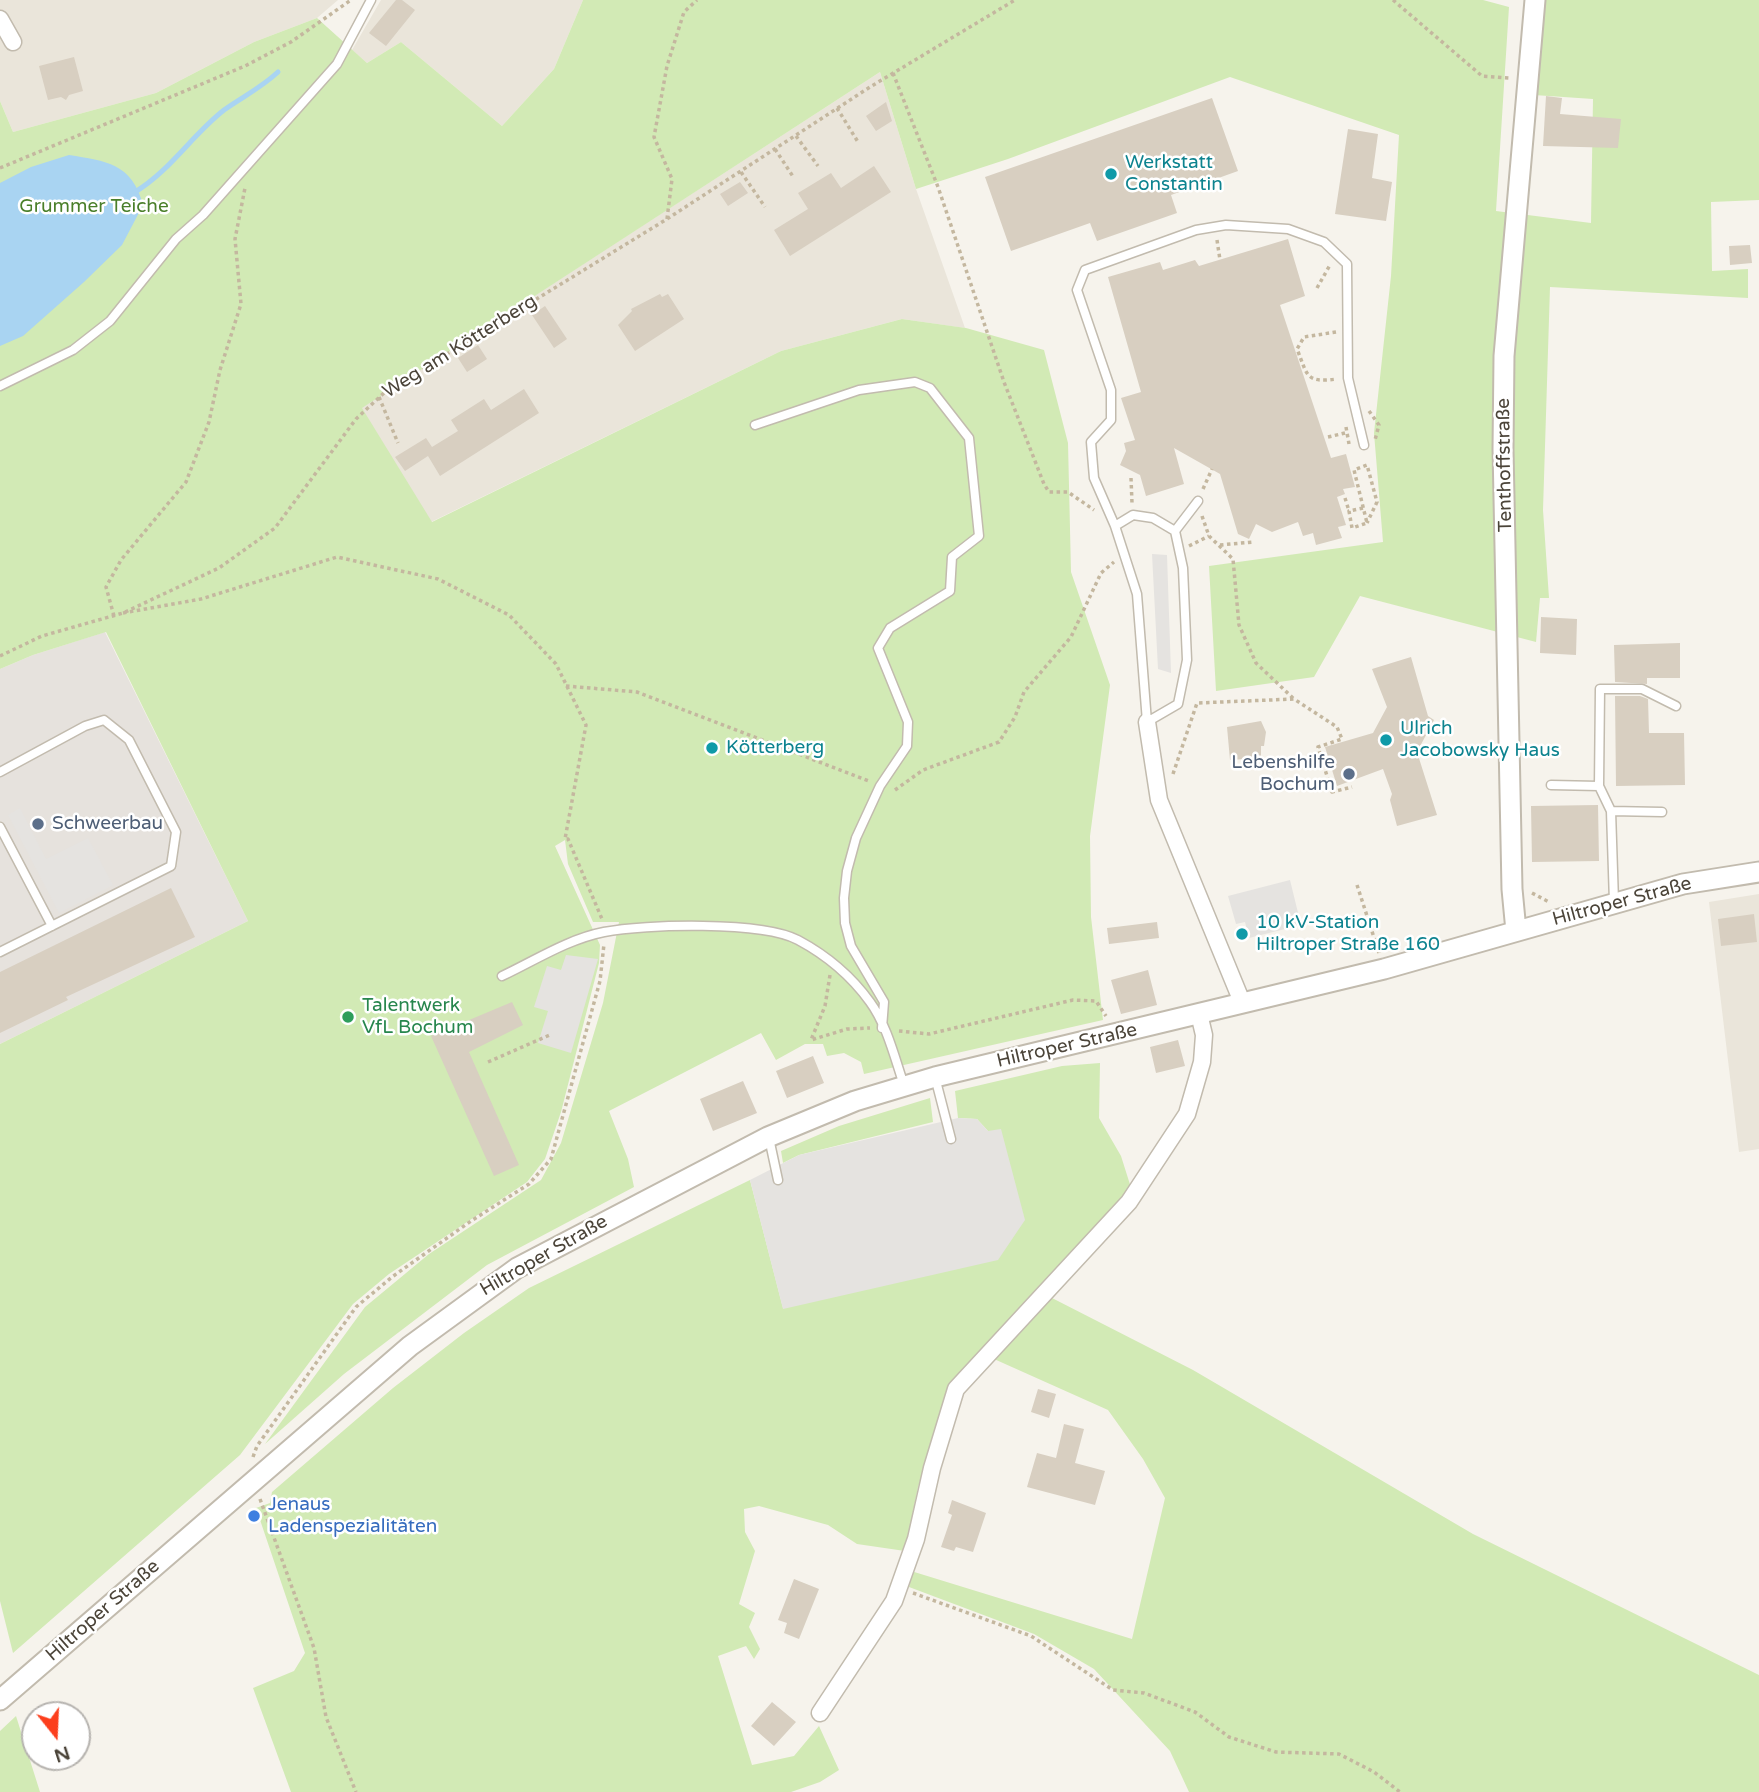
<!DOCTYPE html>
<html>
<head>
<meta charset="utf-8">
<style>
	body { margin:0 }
	#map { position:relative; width:1759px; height:1792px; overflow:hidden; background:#f6f3ec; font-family:"Varela Round",sans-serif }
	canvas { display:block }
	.north { position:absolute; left:21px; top:1701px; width:70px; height:70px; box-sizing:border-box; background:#fff; border:2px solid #b7b4b0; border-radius:50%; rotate:162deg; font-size:19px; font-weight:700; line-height:28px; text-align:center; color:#4b4439 }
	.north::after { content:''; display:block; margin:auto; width:24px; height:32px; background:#fc3f1d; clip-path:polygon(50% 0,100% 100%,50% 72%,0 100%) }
</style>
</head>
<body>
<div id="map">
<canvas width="1759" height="1792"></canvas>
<div class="north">N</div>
</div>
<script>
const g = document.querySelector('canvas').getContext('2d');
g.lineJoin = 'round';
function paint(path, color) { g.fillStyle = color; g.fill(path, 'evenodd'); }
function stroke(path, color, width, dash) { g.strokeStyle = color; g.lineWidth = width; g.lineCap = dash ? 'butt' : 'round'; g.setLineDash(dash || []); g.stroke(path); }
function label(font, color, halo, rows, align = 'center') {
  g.font = font + ' "Varela Round",sans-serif'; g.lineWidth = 5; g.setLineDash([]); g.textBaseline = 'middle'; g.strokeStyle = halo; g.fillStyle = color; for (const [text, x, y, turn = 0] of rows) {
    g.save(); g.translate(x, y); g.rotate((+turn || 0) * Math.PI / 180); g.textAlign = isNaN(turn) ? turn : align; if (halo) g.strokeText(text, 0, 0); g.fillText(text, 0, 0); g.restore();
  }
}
const residential = new Path2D(`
	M0,0H338L317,18L254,42L156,93L13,132L0,101Z
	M381,0H583L554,69L502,126L401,42L367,63L352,50Z
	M880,72L916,189L965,328L902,319L781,351L431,522L361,408Z
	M1759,894V1149L1739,1152L1709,902Z`);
const industrial = new Path2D(`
	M105,632L248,921L0,1044V669L33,655Z`);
const green = new Path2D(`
	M583,0H1483L1509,7L1496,211L1591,223L1593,99L1534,95L1542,0H1759V200L1711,202L1712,271L1748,269V298L1550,287L1543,510L1549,598H1540L1536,642L1360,596L1314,677L1216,691L1209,566L1383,542L1374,433L1391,276L1399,135L1230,77L1008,159L916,189L880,72L362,408L432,522L781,351L902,319L966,328L1044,350L1068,443L1071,572L1110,685L1090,836L1091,917L1103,1020L864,1074L861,1062L844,1053L827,1056L823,1044H805L776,1060L761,1033L609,1111L628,1159L634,1187L487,1265L344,1374L265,1444L365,1307L429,1254L541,1180L561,1143L603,1003L619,922H593L568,864L565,840L555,846L600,945L599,963L561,1112L545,1159L527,1182L389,1274L353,1304L240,1455L13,1653L0,1601V1044L248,921L106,632L33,655L0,669V101L13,132L156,93L254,42L317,18L367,63L401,42L502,126L554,69Z
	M1100,1063L1099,1118L1121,1156L1133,1194L1053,1279L1052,1298L1193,1370L1473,1534L1759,1675V1792H1189L1170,1751L1094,1669L1034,1634L909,1587L911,1571L1132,1639L1165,1498L1143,1459L1108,1410L994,1359L951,1390L918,1487L905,1551L857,1544L828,1525L759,1506L744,1509L745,1532L755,1551L739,1604L755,1613L749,1627L760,1649L754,1659L746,1646L718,1656L752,1765L794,1756L819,1726L839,1770L820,1782L791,1792H291L253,1688L294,1671L305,1653L256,1508L270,1503L272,1492L393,1388L464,1333L529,1288L750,1180L783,1308L988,1131L977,1119L958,1118L955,1091L1062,1066Z
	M930,1098L933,1122L799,1155L783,1163L781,1151L839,1126Z
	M16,1716L40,1792H0V1731Z`);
const parking = new Path2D(`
	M1152,554L1167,555L1171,673L1158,669Z
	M20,808L46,859L88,838L113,885L59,913L8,815Z
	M1290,880L1301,925L1249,938L1245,922L1236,924L1228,896Z
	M566,955L598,959L571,1053L538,1043L548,1011L534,1007L547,966L561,970Z
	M958,1118L977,1119L988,1131L1001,1129L1025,1220L998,1260L783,1309L750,1180L799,1155Z`);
const water = new Path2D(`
	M69,155C106,161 132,163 143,205L122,245L84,282L23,336L0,346V183L31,167Z`);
const stream = new Path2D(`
	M135,192C170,171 192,135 224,110C242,97 261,88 278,72`);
const building = new Path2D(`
	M396,0H402L415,10L386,46L369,33Z
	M74,57L83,91L69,95L66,100L61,97L48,100L39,66Z
	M1546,96L1562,98L1560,114L1621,119L1618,148L1543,146Z
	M1212,98L1238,171L1171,195L1177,213L1097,241L1090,223L1011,251L985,177Z
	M886,102L892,121L876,131L866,116Z
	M1348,129L1378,134L1372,178L1392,182L1386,221L1335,214Z
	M874,166L891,192L790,256L774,230L808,209L798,193L831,173L841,188Z
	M740,182L748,193L728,206L720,194Z
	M1288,239L1305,296L1280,305L1331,458L1346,454L1355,487L1343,489L1345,494L1337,497L1346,525L1338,527L1342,538L1316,545L1313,533L1303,536L1298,522L1272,532L1256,524L1249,539L1238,534L1220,474L1174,448L1184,484L1146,496L1140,475L1120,465L1126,451L1124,443L1135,440L1121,398L1141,392L1108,277L1160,262L1163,270L1195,260L1199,266Z
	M1750,245L1752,263L1730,265L1729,246Z
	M660,294L662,297L668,294L684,319L635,351L618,325L632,311L631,309Z
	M545,306L567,339L554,348L532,315Z
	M478,345L487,359L467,372L458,358Z
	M524,389L539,413L440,476L428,456L405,471L395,457L426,438L432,447L458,431L451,420L484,399L491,410Z
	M1541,617L1577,619L1576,655L1540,653Z
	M1680,643V678H1647V684L1615,682L1614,645Z
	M1411,657L1428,716L1434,720L1417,752L1437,815L1397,826L1390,800L1392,794L1383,769L1337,786L1325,747L1373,733L1387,707L1372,669Z
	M1615,696H1640L1648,699L1649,733H1684L1685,785L1616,786Z
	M1261,721L1266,732L1264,746H1261V758L1230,760L1227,727Z
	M1598,805L1599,861L1532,862L1531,806Z
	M171,888L195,937L66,997L68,1000L0,1033V972Z
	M1754,914L1757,942L1721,946L1718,919Z
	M1157,922L1159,938L1109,944L1107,928Z
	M1148,970L1157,1005L1121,1014L1111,980Z
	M512,1002L523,1025L469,1052L519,1165L494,1176L431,1036Z
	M1178,1040L1185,1066L1156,1073L1150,1047Z
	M813,1056L824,1083L787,1098L776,1071Z
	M743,1081L757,1113L713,1131L700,1099Z
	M1038,1389L1056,1394L1049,1418L1031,1412Z
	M1064,1424L1084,1429L1075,1463L1105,1471L1095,1505L1027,1487L1037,1453L1056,1458Z
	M952,1500L986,1513L973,1552L956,1547L954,1551L941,1547L952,1515L948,1513Z
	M794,1579L819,1589L799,1639L784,1633L787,1623L778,1620Z
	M772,1702L796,1722L774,1746L751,1726Z`);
const path = new Path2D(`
	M1393,0L1482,76L1510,78
	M893,73L938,187L1004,382L1044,484L1049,492H1068L1094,510
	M837,108L858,142
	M796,136L818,166
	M775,149L794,178
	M0,168L245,66L291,42L351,0
	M741,172L765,207
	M667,219L672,179L654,137L667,66L684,12L697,0
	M1217,240L1220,260
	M1317,288L1330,265
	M1336,332L1304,337L1297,349C1308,376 1305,383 1337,379
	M379,397L398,443
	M1369,411L1379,425L1375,440
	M1346,427L1349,444
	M1328,437L1345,433
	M1131,478L1132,503
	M1203,489L1212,469
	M1345,498L1349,511
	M1363,508L1349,511L1352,528L1367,523L1354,470L1367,465L1377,502L1367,523
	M1202,516L1209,536L1233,559L1239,625L1256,663L1294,699
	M1220,545L1253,542
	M1189,546L1209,536
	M123,613L201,599L337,557L438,579L509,615L556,664L586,725L565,839H568L602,919
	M114,616L106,587L121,560L186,482L209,422L220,370L241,304L235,239L245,188
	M0,656L42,636L123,613L219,568L275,528L356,419L385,392L667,219L870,87L1015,0
	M566,686L637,692L869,781
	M1173,774L1197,703L1294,699L1337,727L1342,739L1318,747L1332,792L1352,787
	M895,790L923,770L999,742L1015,717L1024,692L1071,637L1101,573L1114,562
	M1357,885L1379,953
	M1532,893L1549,902
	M830,975L825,1006L811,1040L847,1029L870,1028
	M899,1031L929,1034L1073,1000L1096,1001L1106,1016
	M488,1062L552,1034
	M253,1457L257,1446L356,1307L392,1277L471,1221L529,1184L551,1159L600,981L604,944
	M260,1499L314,1648L326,1717L356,1792
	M913,1593L1031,1636L1113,1690L1144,1693L1195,1712L1229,1737L1276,1752L1339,1754L1374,1772L1400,1792`);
const service = new Path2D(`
	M0,386L73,350L110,321L176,239L203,215L337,64L371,0
	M755,425L859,390L915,382L930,388L969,438L979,536L952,557L950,591L890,628L878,648L908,722L907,746L880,786L856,838L847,871L844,898L845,923L851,946L884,1002L882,1028
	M1115,526L1133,515L1153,518L1175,531L1183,568L1187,660L1178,704L1147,722L1137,594L1115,526L1094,478L1091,442L1111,420V390L1077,290L1085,270L1196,230L1226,225L1288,229L1324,242L1347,264L1348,378L1364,445
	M1175,531L1198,501
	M0,772L85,726L104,720L129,740L176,832L171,866L0,952
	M1551,785L1599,786
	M1611,811L1662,812
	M0,827L52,926
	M1614,902L1611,811L1599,786L1600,689H1642L1676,706
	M502,976C534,961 568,939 604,932C645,924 762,921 798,940C826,955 852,977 870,1002C887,1025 895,1059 904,1085
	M935,1077L951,1139
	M769,1138L778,1180`);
const minor = new Path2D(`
	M0,19L13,42
	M1147,722L1159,800L1242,1002
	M820,1713L894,1601L916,1539L932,1468L956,1389L1129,1202L1187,1114L1202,1062L1204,1035L1199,1014`);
const tertiary = new Path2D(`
	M1516,931L1512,889L1503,449L1504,356L1535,0
	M0,1700L410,1346L517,1268L768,1137L855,1101L935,1077L1384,969L1683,884L1759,872`);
const markers = [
	[1111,174,7,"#0f9aa8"],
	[1386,740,7,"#0f9aa8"],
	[712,748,7,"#0f9aa8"],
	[1349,774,7,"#5c6f8a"],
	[38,824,7,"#5c6f8a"],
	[1242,934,7,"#0f9aa8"],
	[348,1017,7,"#2e9e5b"],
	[254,1516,7,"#3f7fe0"]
];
const cultureNames = [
	["Werkstatt",1125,163],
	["Constantin",1125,185],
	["Ulrich",1400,729],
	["Jacobowsky Haus",1400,751],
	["Kötterberg",726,748],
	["10 kV-Station",1256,923],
	["Hiltroper Straße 160",1256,945]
];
const parkNames = [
	["Grummer Teiche",94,207]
];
const streetNames = [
	["Weg am Kötterberg",460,347,-32],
	["Tenthoffstraße",1505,465,-91],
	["Hiltroper Straße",1622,902,-15],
	["Hiltroper Straße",1067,1046,-13],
	["Hiltroper Straße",544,1256,-30],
	["Hiltroper Straße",103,1611,-41]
];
const serviceNames = [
	["Lebenshilfe",1335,763],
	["Bochum",1335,785],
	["Schweerbau",52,824,"left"]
];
const leisureNames = [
	["Talentwerk",362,1006],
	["VfL Bochum",362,1028]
];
const shopNames = [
	["Jenaus",268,1505],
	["Ladenspezialitäten",268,1527]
];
paint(residential, '#eae5da');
paint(industrial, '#e6e2dd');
paint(green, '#d2eab5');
paint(parking, '#e5e3e0');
paint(water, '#a9d4f2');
stroke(stream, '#a9d4f2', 5);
paint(building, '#d8cfc1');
stroke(service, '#c2bbae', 11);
stroke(minor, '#c2bbae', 19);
stroke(tertiary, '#c2bbae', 23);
stroke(path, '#c4b79f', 3.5, [3.5, 3.5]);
stroke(service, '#fff', 8);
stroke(minor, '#fff', 16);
stroke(tertiary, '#fff', 19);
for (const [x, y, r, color] of markers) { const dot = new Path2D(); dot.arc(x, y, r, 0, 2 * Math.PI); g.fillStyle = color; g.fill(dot); stroke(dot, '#fff', 2.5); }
label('19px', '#0d838f', '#fff', cultureNames, 'left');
label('19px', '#4a7f2a', '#fff', parkNames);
label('19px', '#4b4439', '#fff', streetNames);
label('19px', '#4e5e75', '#fff', serviceNames, 'right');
label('19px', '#27864d', '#fff', leisureNames, 'left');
label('19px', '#366cbe', '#fff', shopNames, 'left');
</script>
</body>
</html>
